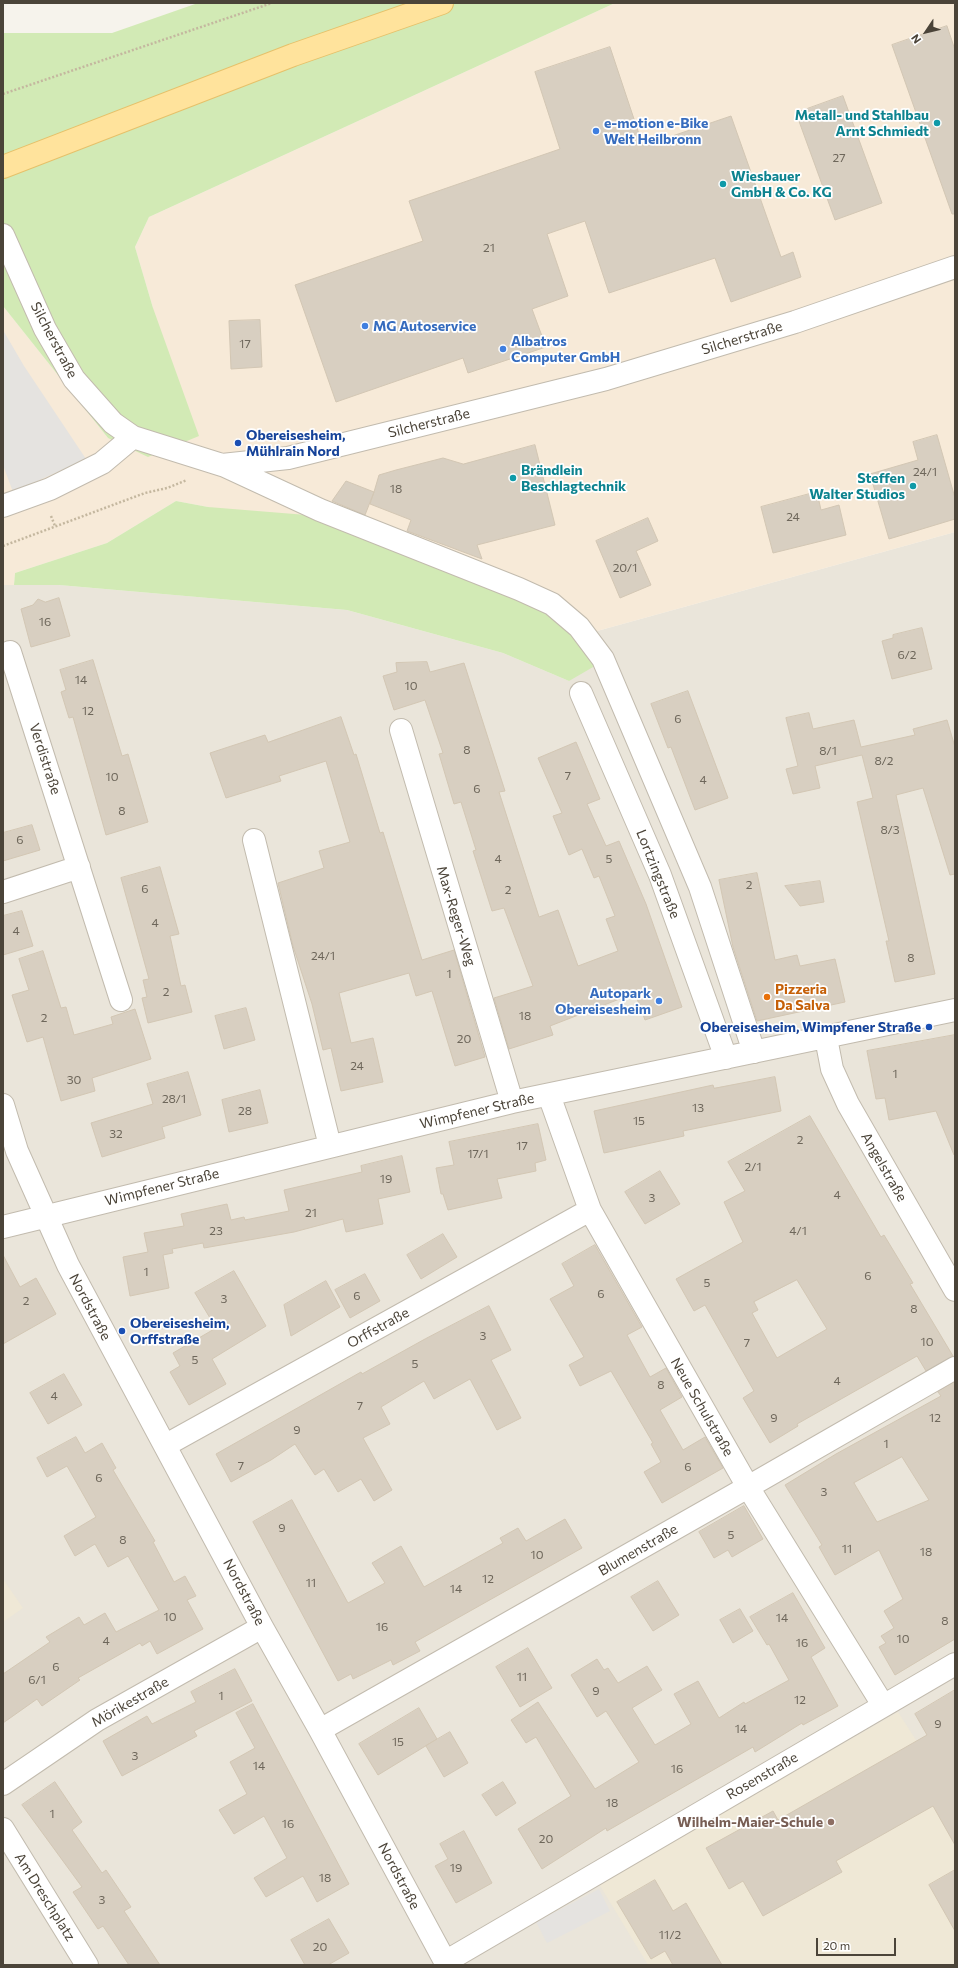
<!DOCTYPE html>
<html>
<head>
<meta charset="utf-8">
<style>
	body { margin:0 }
	#map { position:relative; width:958px; height:1968px; overflow:hidden; background:#f6f3ec; font-family:Commissioner,sans-serif }
	canvas { display:block }
	.frame { position:absolute; inset:0; border:4px solid #4b4439; pointer-events:none }
	.north { position:absolute; left:906px; top:12px; width:40px; height:40px; -webkit-text-stroke:3px #fff; paint-order:stroke; rotate:235deg; font-size:11px; font-weight:700; line-height:16px; text-align:center; color:#4b4439 }
	.north::after { content:''; display:block; margin:auto; width:14px; height:18px; background:#4b4439; clip-path:polygon(50% 0,100% 100%,50% 72%,0 100%) }
	.scale { position:absolute; left:816px; top:1938px; width:80px; height:18px; box-sizing:border-box; border:2px solid #4b4439; border-top:0; padding-left:5px; font-size:12px; line-height:14px; white-space:nowrap; color:#4b4439; -webkit-text-stroke:3px #fff; paint-order:stroke }
</style>
</head>
<body>
<div id="map">
<canvas width="958" height="1968"></canvas>
<div class="frame"></div>
<div class="north">N</div>
<div class="scale">20 m</div>
</div>
<script>
const g = document.querySelector('canvas').getContext('2d');
g.lineJoin = 'round';
function paint(path, color) { g.fillStyle = color; g.fill(path, 'evenodd'); }
function stroke(path, color, width, dash) { g.strokeStyle = color; g.lineWidth = width; g.lineCap = dash ? 'butt' : 'round'; g.setLineDash(dash || []); g.stroke(path); }
function label(font, color, halo, rows, align = 'center') {
  g.font = font + ' Commissioner,sans-serif'; g.lineWidth = 3.5; g.setLineDash([]); g.textBaseline = 'middle'; g.strokeStyle = halo; g.fillStyle = color; for (const [text, x, y, turn = 0] of rows) {
    g.save(); g.translate(x, y); g.rotate((+turn || 0) * Math.PI / 180); g.textAlign = isNaN(turn) ? turn : align; if (halo) g.strokeText(text, 0, 0); g.fillText(text, 0, 0); g.restore();
  }
}
const residential = new Path2D(`
	M955,532V1965H3V585H59L347,610L503,653L569,681L579,636Z`);
const commercial = new Path2D(`
	M615,3H955V532L579,636L208,507L176,501L107,543L15,573L14,585H3V306L108,438L153,308L135,247L149,217Z`);
const education = new Path2D(`
	M3,1579L23,1608L3,1622Z
	M898,1712L928,1759L955,1743V1965H648L599,1884Z`);
const green = new Path2D(`
	M198,3H615L149,217L135,247L153,308L199,436L148,457L108,438L3,306V33H112Z
	M176,501L208,507L319,516L550,608L600,663L569,681L503,653L347,610L59,585H14L15,573L107,543Z`);
const parking = new Path2D(`
	M3,330L24,366L86,459L13,492L3,465Z
	M599,1889L610,1911L547,1943L536,1922Z`);
const building = new Path2D(`
	M947,26L955,50V214H952L892,45Z
	M610,47L643,146L731,116L781,257L793,252L801,277L731,302L715,258L609,293L585,221L547,234L568,296L532,309L546,347L468,373L463,358L336,402L295,285L423,241L409,201L560,149L535,72Z
	M843,96L882,203L835,220L796,113Z
	M260,320L262,367L231,369L229,321Z
	M937,435L955,498V519L889,539L870,474L918,460L913,442Z
	M535,445L555,525L477,545L482,559L407,531L411,520L370,504L374,492L365,515L332,501L346,481L374,492L379,475L396,470L443,458L463,464Z
	M817,492L821,510L839,505L846,535L773,553L761,507Z
	M648,518L658,541L636,551L651,585L620,598L596,541Z
	M59,598L70,636L31,647L21,609L33,605L38,599L45,602Z
	M922,628L932,669L892,679L882,641L893,638V635Z
	M93,660L122,756L128,754L148,822L106,835L73,717L69,718L61,692L66,690L60,670Z
	M427,662L430,672L464,663L505,791L499,792L539,917L558,910L578,966L618,951L606,919L615,916L599,876L594,878L582,849L569,855L553,816L562,813L538,758L576,742L600,799L587,804L606,846L619,841L646,904L682,1007L645,1020L635,993L550,1026L553,1035L509,1049L494,998L533,986L504,908L492,911L473,851L476,850L461,802L454,804L439,754L443,753L425,700L394,710L383,676L397,672L396,663Z
	M688,691L728,798L695,810L671,747L668,748L651,704Z
	M809,713L813,729L854,720L861,747L915,735L913,729L947,720L955,747V874L950,875L923,788L896,795L935,974L895,982L886,941H889L857,802L873,798L862,755L815,766L820,788L793,794L786,769L798,766L786,718Z
	M341,717L354,755L356,754L380,833L383,832L422,960L454,950L485,1057L455,1066L432,991L416,996L409,973L339,993L351,1043L373,1038L383,1082L341,1091L331,1048L323,1050L312,1004L293,946L278,883L324,868L319,851L350,842L326,761L279,776L281,781L226,798L210,753L265,735L268,742Z
	M32,825L40,850L3,861V833Z
	M160,867L179,934L170,936L181,986L185,985L192,1012L148,1023L142,998L147,997L143,980L149,979L121,878Z
	M757,873L775,960L797,955L800,966L835,959L845,1002L757,1021L733,947L719,880Z
	M820,881L824,902L800,906L785,886Z
	M22,911L33,946L3,955V916Z
	M43,951L61,1008L66,1007L74,1035L113,1024L111,1017L135,1009L151,1059L92,1078L95,1091L61,1101L43,1037L27,1042L12,995L29,990L19,959Z
	M246,1008L255,1040L224,1049L215,1016Z
	M955,1035V1155H954L936,1111L889,1120L885,1098L876,1099L867,1051Z
	M188,1072L201,1115L162,1127L165,1138L102,1157L91,1123L153,1104L147,1084Z
	M775,1077L781,1111L683,1131L684,1136L604,1153L594,1111L713,1085L714,1088Z
	M260,1090L268,1123L229,1132L222,1100Z
	M810,1116L881,1237L884,1235L913,1283L910,1284L953,1356L926,1371L917,1356L797,1424L798,1426L770,1443L743,1398L754,1391L705,1305L694,1311L676,1279L743,1242L724,1202L745,1191L728,1162ZM797,1280L827,1329L777,1358L752,1313L758,1310L754,1302Z
	M538,1124L546,1160L535,1163L536,1171L497,1179L502,1198L448,1210L443,1194H441L436,1168L454,1165L449,1142Z
	M402,1156L410,1192L378,1199L383,1224L346,1232L343,1219L294,1232L204,1248L203,1243L172,1249L173,1253L163,1255L169,1288L130,1296L123,1257L148,1252L144,1233L184,1226L181,1214L227,1204L231,1220L244,1217L245,1220L289,1211L284,1190L362,1172L361,1166Z
	M660,1171L680,1204L645,1224L625,1192Z
	M443,1234L457,1257L421,1279L407,1255Z
	M595,1245L642,1327L627,1335L650,1377L666,1368L682,1397L660,1410L683,1450L705,1437L723,1468L662,1503L644,1472L661,1462L651,1444L653,1443L611,1371L580,1386L569,1365L584,1357L550,1299L574,1286L562,1264Z
	M3,1255L20,1287L36,1278L56,1314L3,1344Z
	M234,1271L266,1326L212,1359L226,1384L189,1405L170,1372L180,1366L173,1353L216,1328L195,1293Z
	M365,1274L380,1301L350,1318L335,1290Z
	M326,1281L340,1307L291,1336L284,1305Z
	M489,1306L511,1350L491,1360L521,1418L497,1430L470,1379L434,1399L424,1381L381,1407L390,1424L363,1438L392,1490L374,1501L361,1479L338,1492L324,1469L315,1475L295,1444L271,1460L231,1482L216,1454L361,1372L362,1374L425,1339Z
	M64,1374L82,1405L48,1424L30,1393Z
	M955,1382V1639L895,1675L879,1647L886,1643L881,1636L894,1628L884,1611L903,1599L879,1550L835,1575L819,1547L822,1545L785,1485L836,1454L941,1396L938,1392ZM902,1457L929,1500L877,1522L854,1483Z
	M76,1437L85,1453L102,1443L116,1468L113,1470L155,1541L153,1542L174,1582L185,1576L196,1596L187,1600L203,1629L157,1654L150,1641L142,1646L140,1643L78,1678L80,1680L42,1706L37,1699L3,1723V1674L50,1642L46,1637L79,1617L84,1625L105,1613L116,1632L159,1610L128,1556L108,1567L95,1544L75,1556L64,1536L96,1517L67,1466L47,1477L37,1458Z
	M292,1500L348,1603L385,1583L372,1563L401,1546L424,1587L503,1543L500,1538L518,1528L526,1541L565,1519L582,1548L415,1642L420,1651L393,1665L391,1660L353,1679L351,1674L338,1681L253,1522Z
	M744,1506L763,1539L732,1557L728,1550L714,1558L699,1532Z
	M658,1581L679,1615L653,1631L631,1597Z
	M793,1593L825,1648L811,1657L838,1706L803,1725L802,1723L755,1752L753,1747L607,1831L606,1828L542,1869L518,1829L571,1796L536,1737L526,1743L511,1720L538,1702L595,1789L639,1762L606,1711L597,1717L571,1675L597,1659L604,1670L608,1668L618,1683L647,1666L662,1690L632,1708L655,1745L691,1724L674,1694L698,1681L719,1718L744,1702L745,1704L789,1680L769,1644L767,1645L750,1617Z
	M740,1609L753,1631L733,1643L720,1620Z
	M528,1648L552,1688L520,1707L496,1667Z
	M235,1669L252,1701L194,1731L197,1736L122,1776L103,1741L147,1716L152,1724L196,1702L191,1692Z
	M955,1690V1845L933,1806L836,1861L842,1872L763,1916L743,1881L729,1889L706,1848L773,1811L778,1820L927,1735L915,1714Z
	M253,1704L349,1884L317,1902L303,1876L266,1897L254,1878L287,1858L264,1816L234,1834L219,1810L247,1794L230,1762L255,1748L236,1713Z
	M419,1708L437,1739L378,1775L359,1744Z
	M450,1732L468,1763L444,1777L426,1746Z
	M55,1782L82,1822L72,1830L102,1873L106,1870L131,1907L124,1911L160,1965H129L103,1926L98,1929L73,1892L82,1887L22,1805Z
	M503,1782L516,1803L496,1816L482,1795Z
	M464,1831L492,1883L456,1903L435,1866L448,1859L440,1844Z
	M955,1870V1931L929,1885Z
	M655,1880L673,1911L686,1903L722,1965H673L665,1951L651,1959L617,1902Z
	M329,1919L349,1953L328,1965H305L291,1940Z`);
const path = new Path2D(`
	M3,94L272,3
	M51,516L55,526
	M3,546L145,493L167,488L187,480`);
const minor = new Path2D(`
	M3,235L45,329L74,379L113,423L133,437L222,465L288,458L606,379L795,322L955,267
	M223,465L320,510L519,589L552,604L579,627L603,659L700,887L754,1052
	M3,506L50,489L102,463L133,437
	M10,652L121,1000
	M581,693L660,875L726,1058
	M401,730L512,1102
	M254,840L330,1146
	M3,892L79,867
	M826,1038L832,1069L848,1104L955,1290
	M549,1095L590,1210L748,1487L883,1705
	M3,1105L17,1151L68,1265L262,1627L320,1730L447,1965
	M3,1227L512,1102L955,1010
	M166,1445L590,1210
	M320,1730L748,1487L955,1368
	M3,1784L97,1720L262,1627
	M3,1829L87,1965
	M445,1962L955,1664`);
const major = new Path2D(`
	M3,167L293,55L442,3`);
const markers = [
	[937,123,4,"#0f9aa8"],
	[596,131,4,"#3f7fe0"],
	[723,184,4,"#0f9aa8"],
	[365,326,4,"#3f7fe0"],
	[503,349,4,"#3f7fe0"],
	[238,443,4,"#1a4fb4"],
	[513,478,4,"#0f9aa8"],
	[913,486,4,"#0f9aa8"],
	[767,997,4,"#e8710a"],
	[659,1001,4,"#3f7fe0"],
	[929,1027,4,"#1a4fb4"],
	[122,1331,4,"#1a4fb4"],
	[831,1822,4,"#8d6e63"]
];
const numberNames = [
	["27",839,158],
	["21",489,248],
	["17",245,344],
	["24/1",925,472],
	["18",396,489],
	["24",793,517],
	["20/1",625,568],
	["16",45,622],
	["6/2",907,655],
	["14",81,680],
	["10",411,686],
	["12",88,711],
	["6",678,719],
	["8",467,750],
	["8/1",828,751],
	["8/2",884,761],
	["7",568,776],
	["10",112,777],
	["4",703,780],
	["6",477,789],
	["8",122,811],
	["8/3",890,830],
	["6",20,840],
	["4",498,859],
	["5",609,859],
	["2",749,885],
	["6",145,889],
	["2",508,890],
	["4",155,923],
	["4",16,931],
	["24/1",323,956],
	["8",911,958],
	["1",449,974],
	["2",166,992],
	["18",525,1016],
	["2",44,1018],
	["20",464,1039],
	["24",357,1066],
	["1",895,1074],
	["30",74,1080],
	["28/1",174,1099],
	["13",698,1108],
	["28",245,1111],
	["15",639,1121],
	["32",116,1134],
	["2",800,1140],
	["17",522,1146],
	["17/1",478,1154],
	["2/1",753,1167],
	["19",386,1179],
	["4",837,1195],
	["3",652,1198],
	["21",311,1213],
	["23",216,1231],
	["4/1",798,1231],
	["1",146,1272],
	["6",868,1276],
	["5",707,1283],
	["6",601,1294],
	["6",357,1296],
	["3",224,1299],
	["2",26,1301],
	["8",914,1309],
	["3",483,1336],
	["10",927,1342],
	["7",747,1343],
	["5",195,1360],
	["5",415,1364],
	["4",837,1381],
	["8",661,1385],
	["4",54,1396],
	["7",360,1406],
	["9",774,1418],
	["12",935,1418],
	["9",297,1430],
	["1",886,1444],
	["7",241,1466],
	["6",688,1467],
	["6",99,1478],
	["3",824,1492],
	["9",282,1528],
	["5",731,1535],
	["8",123,1540],
	["11",847,1549],
	["18",926,1552],
	["10",537,1555],
	["12",488,1579],
	["11",311,1583],
	["14",456,1589],
	["10",170,1617],
	["14",782,1618],
	["8",945,1621],
	["16",382,1627],
	["10",903,1639],
	["4",106,1641],
	["16",802,1643],
	["6",56,1667],
	["11",522,1677],
	["6/1",37,1680],
	["9",596,1691],
	["1",221,1696],
	["12",800,1700],
	["9",938,1724],
	["14",741,1729],
	["15",398,1742],
	["3",135,1756],
	["14",259,1766],
	["16",677,1769],
	["18",612,1803],
	["1",52,1814],
	["16",288,1824],
	["20",546,1839],
	["19",456,1868],
	["18",325,1878],
	["3",102,1900],
	["11/2",670,1935],
	["20",320,1947]
];
const cultureNames = [
	["Metall- und Stahlbau",929,115],
	["Arnt Schmiedt",929,131],
	["Wiesbauer",731,176,"left"],
	["GmbH & Co. KG",731,192,"left"],
	["Brändlein",521,470,"left"],
	["Beschlagtechnik",521,486,"left"],
	["Steffen",905,478],
	["Walter Studios",905,494]
];
const shopNames = [
	["e-motion e-Bike",604,123],
	["Welt Heilbronn",604,139],
	["MG Autoservice",373,326],
	["Albatros",511,341],
	["Computer GmbH",511,357],
	["Autopark",651,993,"right"],
	["Obereisesheim",651,1009,"right"]
];
const streetNames = [
	["Silcherstraße",742,338,-17],
	["Silcherstraße",54,340,62],
	["Silcherstraße",429,423,-14],
	["Verdistraße",45,759,72],
	["Lortzingstraße",658,874,68],
	["Max-Reger-Weg",456,916,73],
	["Wimpfener Straße",477,1111,-13],
	["Angelstraße",884,1167,60],
	["Wimpfener Straße",162,1187,-14],
	["Nordstraße",90,1307,62],
	["Orffstraße",378,1328,-29],
	["Neue Schulstraße",702,1407,60],
	["Blumenstraße",638,1550,-30],
	["Nordstraße",244,1592,62],
	["Mörikestraße",130,1702,-30],
	["Rosenstraße",762,1776,-30],
	["Nordstraße",399,1876,62],
	["Am Dreschplatz",45,1897,58]
];
const transitNames = [
	["Obereisesheim,",246,435],
	["Mühlrain Nord",246,451],
	["Obereisesheim, Wimpfener Straße",921,1027,"right"],
	["Obereisesheim,",130,1323],
	["Orffstraße",130,1339]
];
const foodNames = [
	["Pizzeria",775,989],
	["Da Salva",775,1005]
];
const educationNames = [
	["Wilhelm-Maier-Schule",823,1822]
];
paint(residential, '#eae5da');
paint(commercial, '#f7ead8');
paint(education, '#efe8d6');
paint(green, '#d2eab5');
paint(parking, '#e5e3e0');
paint(building, '#d8cfc1');
stroke(building, '#d3c7b4', 1);
stroke(minor, '#c2bbae', 24);
stroke(major, '#e6c16a', 24);
stroke(path, '#c4b79f', 2.5, [2, 2]);
stroke(minor, '#fff', 22);
stroke(major, '#ffe39c', 22);
for (const [x, y, r, color] of markers) { const dot = new Path2D(); dot.arc(x, y, r, 0, 2 * Math.PI); g.fillStyle = color; g.fill(dot); stroke(dot, '#fff', 1.5); }
label('12px', '#6e675b', null, numberNames);
label('bold 14px', '#0d838f', '#fff', cultureNames, 'right');
label('bold 14px', '#366cbe', '#fff', shopNames, 'left');
label('14px', '#4b4439', '#fff', streetNames);
label('bold 14px', '#164399', '#fff', transitNames, 'left');
label('bold 14px', '#c56008', '#fff', foodNames, 'left');
label('bold 14px', '#785e54', '#fff', educationNames, 'right');
</script>
</body>
</html>
